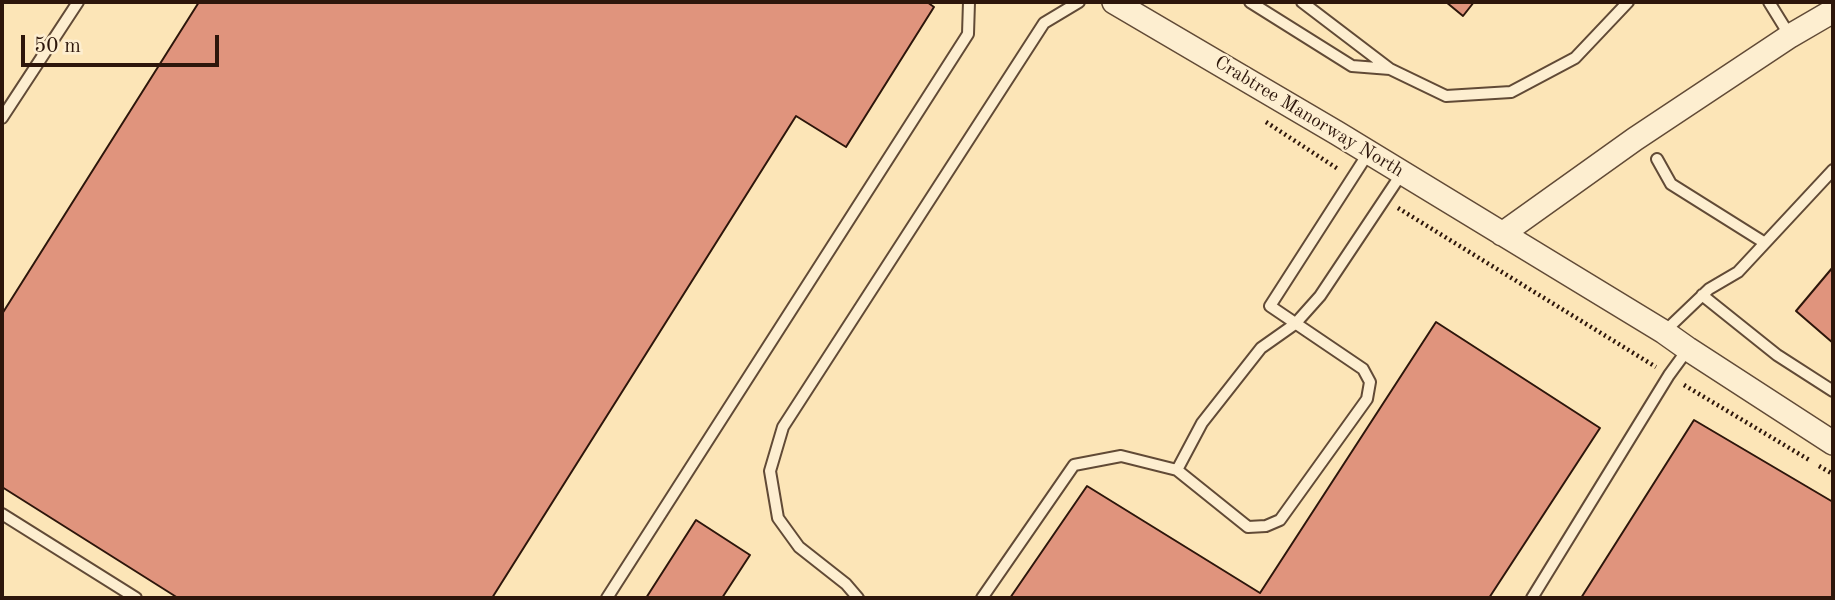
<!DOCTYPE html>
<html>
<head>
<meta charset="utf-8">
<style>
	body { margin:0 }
	#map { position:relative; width:1835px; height:600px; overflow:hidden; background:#fce5b7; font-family:"Old Standard TT",serif }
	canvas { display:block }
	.frame { position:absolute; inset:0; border:4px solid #2d160b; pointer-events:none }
	.scale { position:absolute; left:21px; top:35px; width:198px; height:32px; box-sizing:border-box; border:4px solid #2d160b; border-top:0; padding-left:9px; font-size:21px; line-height:24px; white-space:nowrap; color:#2d160b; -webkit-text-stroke:5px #fdeed0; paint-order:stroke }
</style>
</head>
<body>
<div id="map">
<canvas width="1835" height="600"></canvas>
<div class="frame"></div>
<div class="scale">50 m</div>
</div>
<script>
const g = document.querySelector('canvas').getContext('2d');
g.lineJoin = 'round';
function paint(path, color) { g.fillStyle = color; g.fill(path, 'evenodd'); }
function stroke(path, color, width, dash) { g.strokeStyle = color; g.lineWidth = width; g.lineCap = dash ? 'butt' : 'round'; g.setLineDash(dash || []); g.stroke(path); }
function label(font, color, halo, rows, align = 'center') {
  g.font = font + ' "Old Standard TT",serif'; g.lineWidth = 5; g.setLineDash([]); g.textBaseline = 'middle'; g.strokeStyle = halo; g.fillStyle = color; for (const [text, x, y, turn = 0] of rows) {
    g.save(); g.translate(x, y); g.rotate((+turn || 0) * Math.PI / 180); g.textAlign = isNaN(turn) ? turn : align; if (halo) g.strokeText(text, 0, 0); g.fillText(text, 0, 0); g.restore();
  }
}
const building = new Path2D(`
	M199,2H927L934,7L846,147L796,116L492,598H178L2,487V314Z
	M1446,2H1474L1463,16Z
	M1833,267V343L1796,311Z
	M1436,322L1600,428L1489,598H1010L1087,486L1260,593Z
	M1694,420L1833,502V598H1581Z
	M696,520L750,555L722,598H646Z`);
const path = new Path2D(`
	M1266,122L1338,169
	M1398,208L1656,367
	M1684,385L1811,461
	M1819,466L1833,474`);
const service = new Path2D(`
	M1250,2L1352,66L1390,69
	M1302,2L1390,69L1446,96L1511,92L1575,58L1628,2
	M1769,2L1790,36
	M2,118L78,2
	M1369,152L1270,306L1363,369L1370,382L1367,399L1280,520L1266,526L1248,527L1177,470L1202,423L1261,348L1295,324L1320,296L1402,173
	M1657,159L1671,184L1765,243
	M1702,295L1777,355L1833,391
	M1664,332L1709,289L1738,272L1833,170
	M2,514L136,598
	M607,598L968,34L969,2
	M858,598L846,584L799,547L778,518L770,471L783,427L1044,23L1079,2
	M982,598L1074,465L1121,456L1177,470
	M1532,598L1669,375L1688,349`);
const minor = new Path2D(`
	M1114,2L1337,133L1664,332L1688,349L1833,443
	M1502,234L1635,139L1790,36L1833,11`);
const streetNames = [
	["Crabtree Manorway North",1309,117,31]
];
paint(building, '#e0947d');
stroke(building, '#2d160b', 2);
stroke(service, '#614a36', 14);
stroke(minor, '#614a36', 26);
stroke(path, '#2d160b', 4.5, [2, 3.5]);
stroke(service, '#fdeed0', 10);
stroke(minor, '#fdeed0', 23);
label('19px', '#2d160b', '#fdeed0', streetNames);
</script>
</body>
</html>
